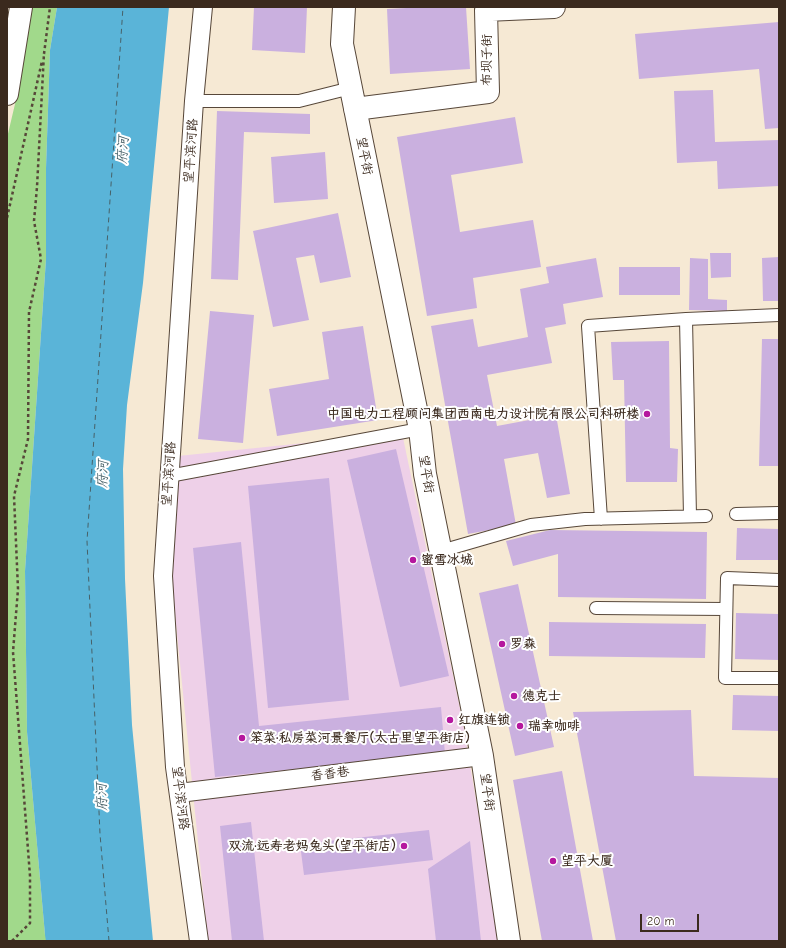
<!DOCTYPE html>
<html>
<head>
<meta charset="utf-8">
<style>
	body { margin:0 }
	#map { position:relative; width:786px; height:948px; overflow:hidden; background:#f6e9d4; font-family:"Comic Neue",sans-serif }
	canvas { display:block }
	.frame { position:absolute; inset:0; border:8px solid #3b2a1e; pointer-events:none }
	.scale { position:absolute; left:640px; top:914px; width:59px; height:18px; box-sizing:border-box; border:2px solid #3b2a1e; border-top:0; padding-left:5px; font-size:12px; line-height:14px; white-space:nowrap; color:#3b2a1e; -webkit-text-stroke:3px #fff; paint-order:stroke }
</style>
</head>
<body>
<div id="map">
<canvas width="786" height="948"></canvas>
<div class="frame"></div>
<div class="scale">20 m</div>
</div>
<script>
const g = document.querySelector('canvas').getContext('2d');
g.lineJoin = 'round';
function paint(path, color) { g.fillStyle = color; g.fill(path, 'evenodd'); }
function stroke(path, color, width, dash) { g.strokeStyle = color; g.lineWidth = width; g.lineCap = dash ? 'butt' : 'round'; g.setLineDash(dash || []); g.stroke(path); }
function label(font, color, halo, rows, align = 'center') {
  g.font = font + ' "Comic Neue","LXGW WenKai TC",sans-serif'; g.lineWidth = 4; g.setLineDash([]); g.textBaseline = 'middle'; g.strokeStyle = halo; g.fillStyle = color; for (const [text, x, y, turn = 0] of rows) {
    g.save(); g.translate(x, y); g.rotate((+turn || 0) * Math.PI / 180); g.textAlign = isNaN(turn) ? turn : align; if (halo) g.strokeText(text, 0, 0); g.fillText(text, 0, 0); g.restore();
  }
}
const built = new Path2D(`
	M402,433L462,718L500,941H208L171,574L178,456Z`);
const green = new Path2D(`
	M32,7H57L50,50L46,168V259L25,571L27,732L45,935L175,941H7V138L15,104Z`);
const water = new Path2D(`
	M57,7H169L143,283L127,405L123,469L125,579L132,725L153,941H46L45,935L27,732L25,571L46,259V168L50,50Z`);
const ferry = new Path2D(`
	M109,941L100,834L87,541L123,7`);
const building = new Path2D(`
	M254,7H307L305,53L252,50Z
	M426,7H466L470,69L390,74L387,9Z
	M779,22V128L765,129L759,69L639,79L635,34Z
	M713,90L715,142L779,140V186L718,189L717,161L677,163L674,91Z
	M217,111L310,114V134L244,132L238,280L211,279Z
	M515,117L523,163L451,175L460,232L533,220L541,267L473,278L477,308L427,316L397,137Z
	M325,152L328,199L274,203L271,157Z
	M338,213L351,277L320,283L314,255L296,258L309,320L273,327L253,231Z
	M710,253H731V277L711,278Z
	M779,257V301H763L762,258Z
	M596,258L603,297L563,304L566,324L545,328L552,363L487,375L497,426L556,415L570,494L547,498L538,453L504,459L516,525L468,534L431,326L473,319L478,347L528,337L520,289L549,283L546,267Z
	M690,258L708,259V299L727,300V311L689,310Z
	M619,267H680V295H619Z
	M210,311L254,315L243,443L198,439Z
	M363,326L378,420L277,436L269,389L329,379L322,332Z
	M762,339H779V466H759Z
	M669,341L670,448L678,449L677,482H626L624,380H613L611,342Z
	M396,449L449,676L400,687L347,460Z
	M329,478L349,700L268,708L248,486Z
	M737,528L779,529V560H736Z
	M550,530L707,532L706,599L558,597V554L513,566L506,541Z
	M241,542L259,726L441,707L445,754L215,777L193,548Z
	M518,584L554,747L515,756L479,593Z
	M736,613L779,614V660L735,659Z
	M549,622L706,624L705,658L549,656Z
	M733,695L779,696V731L732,730Z
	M691,710L694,776L779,778V941H616L573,712Z
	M562,771L593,941H542L513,780Z
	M251,822L264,941H232L220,826Z
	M429,830L433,860L304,875L300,844Z
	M470,841L481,941H436L428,869Z`);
const path = new Path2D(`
	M44,54L50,7
	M7,218L42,61
	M12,941L30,923V876L13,652L18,589L14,496L28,439L29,312L41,259L34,221L37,187L44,53`);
const service = new Path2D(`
	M194,101H299L351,88
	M686,319L779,315
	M169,476L420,429
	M736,514L779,513
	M601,519L588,326L686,319L690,516
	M441,551L531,525L585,519L706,516
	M779,580L727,578L725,678H779
	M596,608L726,609`);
const pedestrian = new Path2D(`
	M179,793L482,756
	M199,941L175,767L163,576L194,101L203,7`);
const minor = new Path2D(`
	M344,7L342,44L420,429L425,474L482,756L509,941
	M355,109L488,92L486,10L554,7`);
const tertiary = new Path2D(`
	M7,94L21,7`);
const markers = [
	[647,414,4,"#b5179e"],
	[413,560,4,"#b5179e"],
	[502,644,4,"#b5179e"],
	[514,696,4,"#b5179e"],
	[450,720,4,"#b5179e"],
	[520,726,4,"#b5179e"],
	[242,738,4,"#b5179e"],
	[404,846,4,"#b5179e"],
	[553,861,4,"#b5179e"]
];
const streetNames = [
	["布坝子街",487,60,-90],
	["望平滨河路",191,151,-86],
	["望平街",364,156,79],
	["望平滨河路",169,474,-86],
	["望平街",426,474,81],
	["香香巷",330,774,-7],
	["望平街",487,792,82],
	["望平滨河路",180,798,83]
];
const poiNames = [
	["中国电力工程顾问集团西南电力设计院有限公司科研楼",639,414,"right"],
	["蜜雪冰城",421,560],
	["罗森",510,644],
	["德克士",522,696],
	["红旗连锁",458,720],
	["瑞幸咖啡",528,726],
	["笨菜·私房菜河景餐厅(太古里望平街店)",250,738],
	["双流·远寿老妈兔头(望平街店)",396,846,"right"],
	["望平大厦",561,861]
];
const waterNames = [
	["府河",123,150,-86],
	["府河",103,474,-88],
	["府河",102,797,-92]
];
paint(built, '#eed0e8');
paint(green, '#a1d98b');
paint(water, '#5ab4d8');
stroke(ferry, '#476168', 1, [5, 4]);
paint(building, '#cab0df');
stroke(service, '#574739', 14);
stroke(pedestrian, '#574739', 20);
stroke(minor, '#574739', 24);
stroke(tertiary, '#574739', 24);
stroke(path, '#574739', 2.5, [3, 3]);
stroke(service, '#fff', 12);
stroke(pedestrian, '#fff', 18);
stroke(minor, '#fff', 22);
stroke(tertiary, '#fff', 22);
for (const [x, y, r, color] of markers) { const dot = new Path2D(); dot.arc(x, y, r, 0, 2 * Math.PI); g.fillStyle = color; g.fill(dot); stroke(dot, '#fff', 1.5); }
label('13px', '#3b2a1e', '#fff', streetNames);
label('bold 13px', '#3b2a1e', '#fff', poiNames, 'left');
label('italic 14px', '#476168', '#fff', waterNames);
</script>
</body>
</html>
